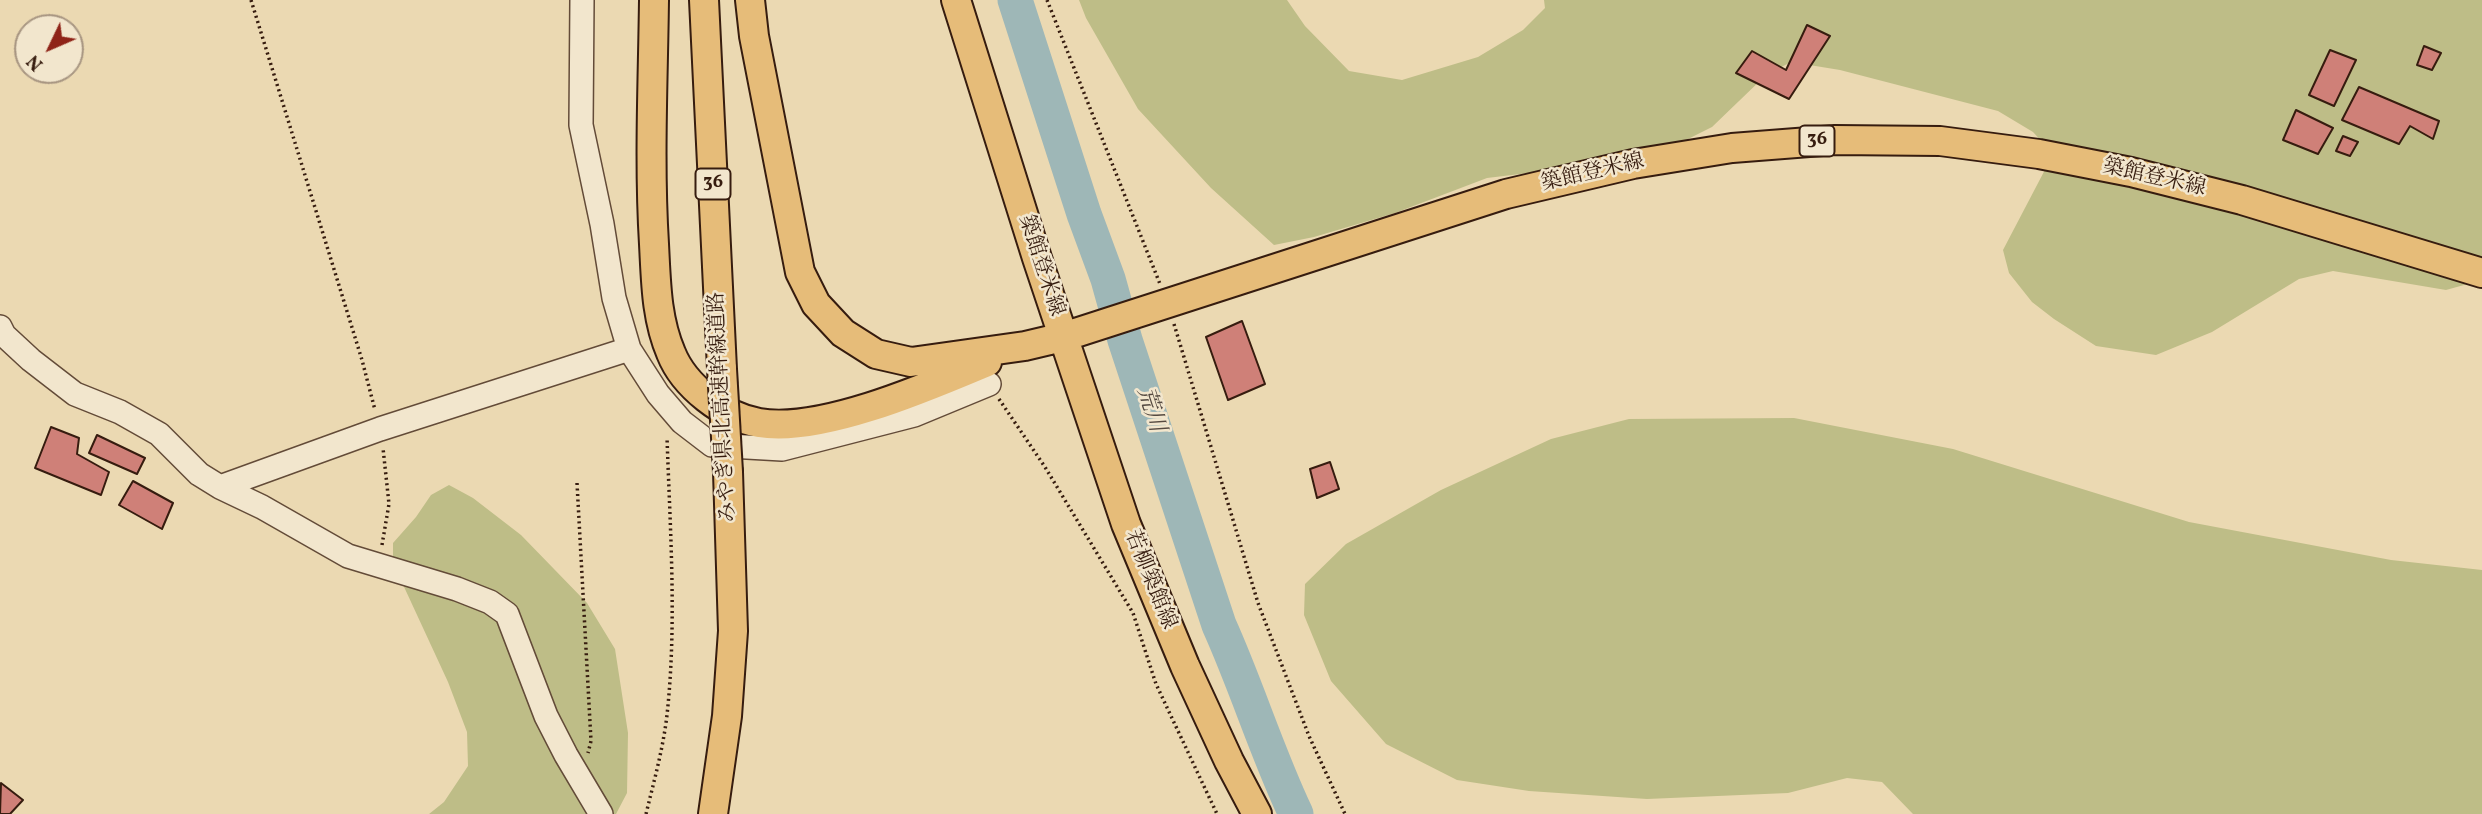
<!DOCTYPE html>
<html>
<head>
<meta charset="utf-8">
<style>
	body { margin:0 }
	#map { position:relative; width:2482px; height:814px; overflow:hidden; background:#ebd9b2; font-family:Vollkorn,serif }
	canvas { display:block }
	.north { position:absolute; left:14px; top:14px; width:70px; height:70px; box-sizing:border-box; background:#f2e6cd; border:2px solid #a79581; border-radius:50%; rotate:226deg; font-size:19px; font-weight:700; line-height:28px; text-align:center; color:#361c0f }
	.north::after { content:''; display:block; margin:auto; width:24px; height:32px; background:#8f2418; clip-path:polygon(50% 0,100% 100%,50% 72%,0 100%) }
</style>
</head>
<body>
<div id="map">
<canvas width="2482" height="814"></canvas>
<div class="north">N</div>
</div>
<script>
const g = document.querySelector('canvas').getContext('2d');
g.lineJoin = 'round';
function paint(path, color) { g.fillStyle = color; g.fill(path, 'evenodd'); }
function stroke(path, color, width, dash) { g.strokeStyle = color; g.lineWidth = width; g.lineCap = dash ? 'butt' : 'round'; g.setLineDash(dash || []); g.stroke(path); }
function label(font, color, halo, rows, align = 'center') {
  g.font = font + ' Vollkorn,"Noto Serif JP",serif'; g.lineWidth = 5; g.setLineDash([]); g.textBaseline = 'middle'; g.strokeStyle = halo; g.fillStyle = color; for (const [text, x, y, turn = 0] of rows) {
    g.save(); g.translate(x, y); g.rotate((+turn || 0) * Math.PI / 180); g.textAlign = isNaN(turn) ? turn : align; if (halo) g.strokeText(text, 0, 0); g.fillText(text, 0, 0); g.restore();
  }
}
const green = new Path2D(`
	M1079,0H1287L1305,26L1349,71L1402,80L1478,57L1523,30L1545,8L1544,0H2482V280L2446,290L2333,271L2299,279L2212,332L2156,355L2096,346L2054,319L2032,302L2009,273L2003,250L2048,164L2046,146L2033,132L1998,111L1840,70L1791,62L1766,75L1712,127L1676,145L1545,171L1487,178L1395,213L1314,237L1274,245L1211,188L1138,109L1086,18Z
	M1794,418L1953,449L2189,522L2391,560L2482,570V814H1913L1882,782L1847,778L1788,793L1647,799L1529,791L1457,780L1386,744L1331,681L1304,615L1305,584L1346,544L1441,490L1551,439L1629,419Z
	M449,485L473,498L521,535L587,603L615,649L628,733L627,793L616,814H429L444,802L468,766L467,732L448,682L393,563V543L416,517L431,495Z`);
const river = new Path2D(`
	M1015,0L1084,214L1108,279L1125,340L1219,625C1247,687 1267,753 1296,814`);
const building = new Path2D(`
	M1807,25L1830,36L1789,99L1736,73L1752,51L1786,70Z
	M2424,46L2441,53L2432,70L2417,65Z
	M2330,50L2356,60L2334,106L2309,95Z
	M2359,87L2439,121L2433,139L2410,126L2399,144L2342,120Z
	M2296,110L2333,128L2318,154L2283,140Z
	M2343,136L2358,142L2350,156L2336,151Z
	M1242,321L1265,384L1228,400L1206,337Z
	M51,427L79,438L77,454L109,472L101,495L35,468Z
	M97,435L145,458L137,474L89,453Z
	M1330,462L1339,489L1317,498L1310,469Z
	M133,481L173,503L162,529L119,505Z
	M1,783L23,800L10,814H0Z`);
const path = new Path2D(`
	M251,0L362,360L375,410
	M1047,0L1160,284
	M1174,324L1258,603L1309,736L1345,814
	M999,399L1045,467L1133,613L1156,684L1217,814
	M577,483L591,741L588,753
	M382,545L389,504L383,448
	M646,814C654,781 663,749 667,715C677,623 670,529 667,437`);
const minor = new Path2D(`
	M582,0L581,125L602,224L614,298L629,349L658,394L682,422L712,445L782,449L914,415L989,384
	M0,327L4,335L31,360L75,394L120,412L159,434L199,474L220,487L262,507L348,556L457,589L490,602L507,614L546,716L566,755L601,814
	M220,487L380,429L629,349`);
const major = new Path2D(`
	M654,0C653,81 649,162 654,244C656,281 656,318 671,353C684,386 724,417 759,423C820,434 930,386 987,362
	M704,0L722,369
	M750,0L754,36L800,272L816,304L843,333L876,354L911,362L1025,346L1063,337L1506,194L1633,164L1732,148L1835,140L1940,141L2039,154L2131,172L2242,200L2482,273
	M956,0L1037,258L1126,524L1185,666L1229,761L1257,814
	M713,814L727,716L733,631L728,472`);
const majorBridge = new Path2D(`
	M722,369L728,472`);
const shields = [
	[1817,141,35],
	[713,184,35]
];
const shieldNames = [
	["36",1817,141],
	["36",713,184]
];
const streetNames = [
	["築館登米線",1593,174,-13],
	["築館登米線",2154,179,13],
	["築館登米線",1040,266,72],
	["みやぎ県北高速幹線道路",724,407,-93],
	["若柳築館線",1149,580,68]
];
const waterNames = [
	["荒川",1149,410,72]
];
paint(green, '#bebd87');
stroke(river, '#9eb7b7', 35);
paint(building, '#cf8078');
stroke(building, '#361c0f', 2);
stroke(minor, '#634b38', 26);
stroke(major, '#361c0f', 32);
stroke(path, '#361c0f', 3.5, [2, 3.5]);
stroke(minor, '#f2e6cd', 23);
stroke(major, '#e6bc79', 28);
stroke(majorBridge, '#361c0f', 32, []);
stroke(majorBridge, '#e6bc79', 28);
for (const [x, y, w] of shields) { const box = new Path2D(); box.roundRect(x - w / 2, y - 15.5, w, 31, 5); g.fillStyle = '#f2e6cd'; g.fill(box); stroke(box, '#361c0f', 2); }
label('bold 19px', '#361c0f', null, shieldNames);
label('21px', '#361c0f', '#f2e6cd', streetNames);
label('italic 23px', '#554a41', '#f2e6cd', waterNames);
</script>
</body>
</html>
